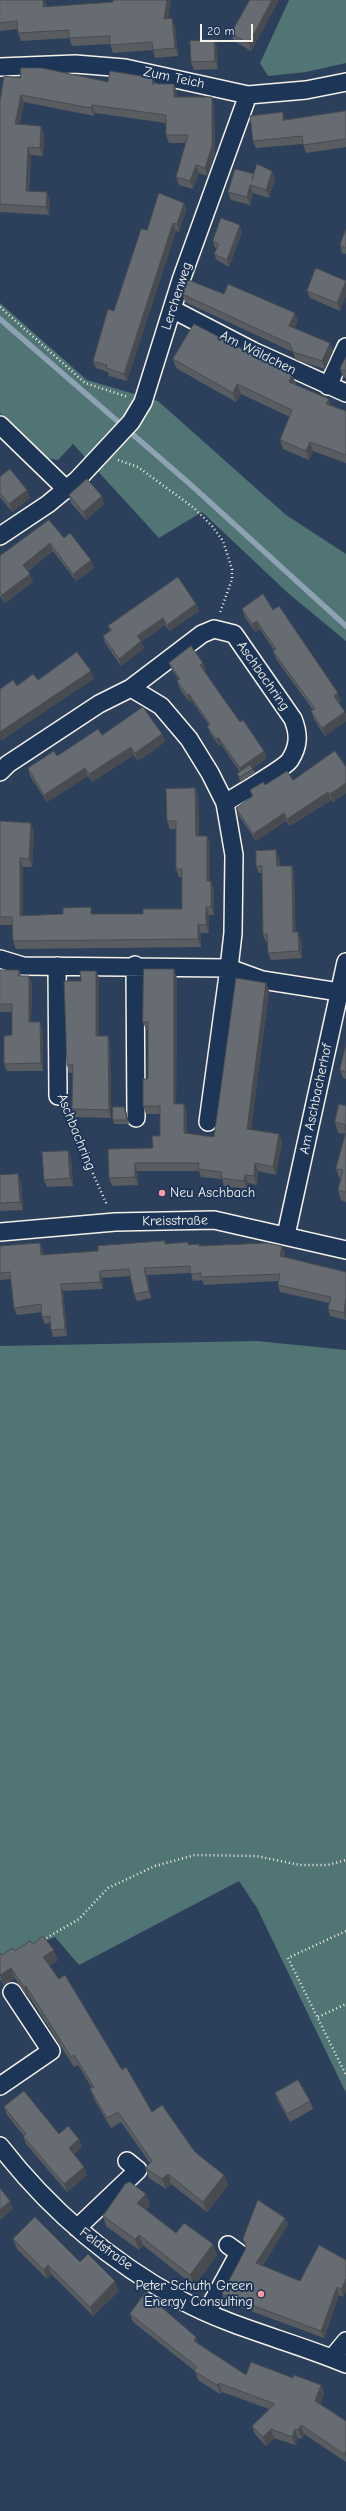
<!DOCTYPE html>
<html>
<head>
<meta charset="utf-8">
<style>
	body { margin:0 }
	#map { position:relative; width:346px; height:2511px; overflow:hidden; background:#2c405c; font-family:"Comic Neue",sans-serif }
	canvas { display:block }
	.scale { position:absolute; left:200px; top:24px; width:53px; height:18px; box-sizing:border-box; border:2px solid #f4f1e8; border-top:0; padding-left:5px; font-size:12px; line-height:14px; white-space:nowrap; color:#f4f1e8; -webkit-text-stroke:3px #1d3557; paint-order:stroke }
</style>
</head>
<body>
<div id="map">
<canvas width="346" height="2511"></canvas>
<div class="scale">20 m</div>
</div>
<script>
const g = document.querySelector('canvas').getContext('2d');
g.lineJoin = 'round';
function paint(path, color) { g.fillStyle = color; g.fill(path, 'evenodd'); }
function stroke(path, color, width, dash) { g.strokeStyle = color; g.lineWidth = width; g.lineCap = dash ? 'butt' : 'round'; g.setLineDash(dash || []); g.stroke(path); }
function label(font, color, halo, rows, align = 'center') {
  g.font = font + ' "Comic Neue",sans-serif'; g.lineWidth = 4; g.setLineDash([]); g.textBaseline = 'middle'; g.strokeStyle = halo; g.fillStyle = color; for (const [text, x, y, turn = 0] of rows) {
    g.save(); g.translate(x, y); g.rotate((+turn || 0) * Math.PI / 180); g.textAlign = isNaN(turn) ? turn : align; if (halo) g.strokeText(text, 0, 0); g.fillText(text, 0, 0); g.restore();
  }
}
const green = new Path2D(`
	M289,0H346V63L306,72L268,76L260,63Z
	M0,303L87,380L158,401L286,515L346,554V641L288,593L202,512L159,538L73,444L58,460L45,458L0,413Z
	M257,1341L346,1350V2093L257,1908L239,1881L79,1965L55,1937L0,1959V1346Z`);
const stream = new Path2D(`
	M0,319L191,485L346,626`);
const path = new Path2D(`
	M0,307L85,383L128,397
	M118,460L138,467L194,508L212,526L223,541L232,569V579L220,613
	M65,1111L107,1205
	M346,1931L288,1958L346,2075
	M43,1940L79,1919L108,1888L155,1866L195,1855L256,1856L300,1865H328L346,1860
	M318,2017L346,2004`);
const minor = new Path2D(`
	M0,67L75,64L125,68L248,95L306,90L346,82
	M172,309L253,351L346,393
	M328,386L346,347
	M0,425L67,490
	M0,536L48,504L77,480L131,422L143,402L181,280L248,95
	M131,688L202,634L214,629L234,634L293,719C299,734 299,746 290,760C285,768 236,796 225,803
	M0,772L8,764L99,704L131,688L161,706L189,739L210,773L225,803L234,855L233,933L229,968L23,966L0,959
	M135,965L136,1118
	M57,966L58,1096
	M208,1122L229,968L262,980L339,992
	M0,1232L115,1222L214,1220L346,1250
	M286,1235L346,962
	M0,2086L51,2051L12,1992
	M0,2146C48,2208 110,2261 179,2299C231,2328 292,2341 346,2364
	M77,2228L138,2170L127,2161
	M207,2312L239,2253L228,2245
	M332,2358L346,2341`);
const wall = new Path2D(`
	M0,0H45L46,7L169,18L175,26L178,56L155,58L153,50L113,53L110,44L72,46L69,38L21,41L18,33V29L0,31Z
	M250,0H279L251,51L234,41L231,34Z
	M214,40L217,48L218,69L194,70L191,62Z
	M20,78L108,82L155,84L177,92V97L214,105L215,154L207,176L199,173L193,189L179,185L176,177L186,143H169L166,135V123L95,113L94,116L24,102L19,125L44,134L43,156L31,155L29,192L50,200L49,215L0,212V101Z
	M346,111V147L306,153L303,144L256,148L253,141L285,120Z
	M254,174L275,178L269,198L253,193L250,205L231,200L228,192Z
	M184,203L186,210L179,232L176,231L127,381L109,376L108,372L96,368L93,361L147,230Z
	M346,229V254L342,253L340,245Z
	M242,232L229,267L217,260L214,254L217,248H215L213,241Z
	M346,281L340,311L310,298L307,291Z
	M182,294H224L298,321L294,328L330,343L333,351L325,369L296,360L293,352L185,302Z
	M346,357V378L343,377L340,369Z
	M173,359L292,375L296,384L295,385L331,405L346,411V463L313,451L309,460L283,449L280,440L290,417L241,394L236,402L176,368Z
	M0,477L27,490L30,498L12,512L0,497Z
	M69,495L104,504L86,520L71,503Z
	M64,538L91,560L94,568L76,581L53,551L28,571L33,582L5,603L0,596V556Z
	M196,604L199,611L170,631L165,625L141,642L144,648L121,666L105,643L103,636L110,631L108,626Z
	M242,609L273,610L341,701L338,702L345,712L346,715V721L325,736L314,719L311,711L313,710L276,659L273,651L274,650L260,629L255,632L245,617Z
	M169,663H203L206,670L204,671L240,722L264,751L267,758L253,768L255,773L241,782L237,774L240,772L221,744L219,746L210,733L207,726L209,725L192,701L189,702L180,689L177,681L179,680L172,670Z
	M162,734L165,742L138,761L134,755L92,782L88,776L47,802L30,776L28,768L57,756L102,735Z
	M346,767V793L333,802L331,800L290,826L286,821L256,841L239,816L236,808L252,797L250,790L265,785L293,780Z
	M195,788L198,796L199,836H207L210,844V881H211L214,890V915H209V933H201V947L16,949L13,941V925H0V821L34,831L32,867H23V916L93,914H143L182,909V877H179L176,869V829H170L167,821Z
	M279,858L280,866H292L294,873L295,932L301,940L302,958L271,960L268,953V941L266,942L263,934L262,873H259L256,866Z
	M0,970H19L21,976L32,983L31,1022L43,1030V1071H7L4,1064L12,1035V1012H0Z
	M96,971L99,978V1036L110,1043L111,1118L75,1117L72,1109L73,1073H69L67,1065L81,981Z
	M177,978L176,1104H184L187,1112V1134L214,1137L269,991L251,1129L282,1142L276,1175L258,1171L257,1185L248,1183L247,1189L224,1186L222,1179L201,1177L199,1171H137L138,1185L112,1186L109,1178L153,1148L160,1136V1114H146L143,1106L148,1079V1030H146L143,1022Z
	M346,1044V1079L343,1078L340,1070Z
	M346,1106V1202L341,1200L338,1190L341,1179H340L336,1169L345,1134L338,1133L335,1122Z
	M126,1111L129,1124H114L113,1120Z
	M68,1151L71,1158L73,1186L47,1187L44,1180Z
	M0,1175L21,1182L23,1210L0,1211Z
	M40,1243L43,1250V1255L98,1251L166,1244L189,1245L199,1244L200,1246L285,1253L284,1257L346,1272V1320L330,1316L328,1309L329,1303L280,1292L278,1285V1281L204,1285L202,1280L193,1281L191,1273L147,1275L151,1298L137,1301L134,1294L130,1276L102,1278L103,1289L63,1291L67,1336L53,1337L51,1330L50,1323L45,1324L42,1317V1312L17,1315L14,1308L11,1279L0,1280V1246Z
	M33,1944L58,1960L49,1966L152,2112L195,2152L224,2175L228,2185L207,2212L171,2184L166,2189L149,2178L145,2168L150,2163L121,2122L111,2128L94,2099L90,2089L92,2088L78,2065L74,2067L29,1996L27,1997L15,1978L4,1985L0,1979V1953L2,1955L15,1951Z
	M275,2093L310,2101L313,2109L290,2122L278,2101Z
	M4,2107L59,2134L79,2139L82,2147L74,2154L87,2175L67,2192L26,2144L23,2136H24L7,2115Z
	M150,2205L146,2210L176,2233L217,2255L194,2286L143,2245L139,2250L106,2226L103,2216Z
	M285,2218L288,2225L262,2266L300,2281L346,2260L343,2297L339,2295L324,2338L224,2301L222,2294L245,2250L246,2246L243,2239Z
	M13,2239L80,2262L119,2291L93,2316L51,2274L47,2279L17,2249Z
	M130,2314L199,2344L246,2375L293,2378L321,2385L324,2394L320,2404L346,2421V2462L304,2434L302,2439L298,2438L295,2445L274,2438L266,2446L255,2434L252,2426L269,2409L222,2392L220,2394L198,2380L195,2371L133,2322Z`);
const shadedWall = new Path2D(`
	M43,0H45L46,15L43,7Z
	M167,0H171L167,27L164,19Z
	M272,0H279L251,51L249,43Z
	M172,18L175,26L178,56L175,48Z
	M214,40L217,48L218,69L215,61Z
	M153,78L156,85L152,84Z
	M174,84L177,92V105L174,97Z
	M21,95L24,102L18,132L15,124Z
	M212,97L214,105L215,154L207,176L205,168Z
	M92,105L95,113L94,116L91,108Z
	M283,112L285,120H283Z
	M41,126L44,134L43,156L40,148Z
	M28,147L31,155L28,199L26,191Z
	M196,165L199,173L193,189L190,181Z
	M272,171L275,178L269,198L266,190Z
	M250,185L253,193L250,205L247,197Z
	M47,192L50,200L49,215L46,207Z
	M184,203L186,210L179,232L177,224Z
	M173,223L176,231L127,381L124,374Z
	M240,225L242,232L229,267L227,260Z
	M346,282V296L340,311L337,303Z
	M295,313L298,321L292,334L289,326Z
	M330,343L333,351L325,369L322,361Z
	M292,375L296,384L292,391L289,382Z
	M237,384L241,394L236,402L233,393Z
	M329,399L332,408L326,404Z
	M310,442L313,451L309,460L306,451Z
	M27,490L30,498L12,512L9,504Z
	M102,496L104,504L86,520L83,512Z
	M50,543L53,551L26,572L23,565Z
	M91,560L94,568L76,581L73,574Z
	M30,574L33,582L5,603L2,595Z
	M196,604L199,611L170,631L167,625Z
	M163,618L165,625L141,642L144,648L121,666L119,659L137,636Z
	M257,621L260,629L255,632L252,624Z
	M203,663L206,670L203,672L200,665Z
	M91,671L94,679L1,741L0,737V732Z
	M338,693L341,701L337,704L334,696Z
	M189,694L192,701L189,702L187,695Z
	M345,712L346,715V721L325,736L322,728Z
	M162,734L165,742L138,761L135,753Z
	M218,737L221,744L219,746L216,739Z
	M131,747L134,755L92,782L89,774Z
	M264,751L267,758L242,775L240,768Z
	M85,768L88,776L47,802L44,795Z
	M346,783V793L333,802L330,794Z
	M195,788L198,796L199,844L196,836Z
	M328,792L331,800L290,826L287,819Z
	M284,813L286,821L256,841L253,834Z
	M31,823L34,831L32,867L29,859Z
	M207,836L210,844V890L207,881Z
	M276,850L279,858L280,873L277,866Z
	M20,858L23,867V925L20,916Z
	M292,866L294,873L296,940L293,932Z
	M211,881L214,890V915L211,907Z
	M206,907L209,915V933L206,925Z
	M198,924L201,933V947L198,939Z
	M298,932L301,940L302,958L299,951Z
	M174,969L177,978L176,1112L174,1104Z
	M96,971L99,978V1043L96,1036Z
	M29,976L32,983L31,1030L29,1022Z
	M266,983L269,991L250,1137L247,1129Z
	M40,1022L43,1030V1071L41,1063Z
	M108,1036L110,1043L111,1118L109,1110Z
	M184,1104L187,1112V1141L184,1133Z
	M124,1107L126,1111L129,1124L127,1120Z
	M279,1134L282,1142L276,1175L273,1167Z
	M68,1151L71,1158L73,1186L70,1178Z
	M135,1163L137,1171L138,1185L135,1177Z
	M255,1163L258,1171L257,1185L254,1176Z
	M18,1174L21,1182L23,1210L20,1202Z
	M245,1175L248,1183L247,1189L244,1181Z
	M40,1243L43,1250L44,1262L41,1255Z
	M282,1246L285,1253L283,1263L280,1256Z
	M144,1268L147,1275L151,1298L149,1291Z
	M100,1271L102,1278L103,1289L100,1282Z
	M61,1284L63,1291L67,1336L65,1329Z
	M346,1297V1320L344,1313Z
	M54,1950L58,1960L46,1967L43,1957Z
	M11,1968L15,1978L4,1985L0,1975Z
	M26,1986L29,1996L27,1997L24,1987Z
	M79,2139L82,2147L71,2156L69,2148Z
	M84,2167L87,2175L67,2192L64,2184Z
	M168,2174L171,2184L166,2189L162,2179Z
	M224,2175L228,2185L207,2212L203,2202Z
	M146,2194L150,2205L141,2214L137,2203Z
	M10,2201L13,2209L0,2220V2210Z
	M285,2218L288,2225L258,2271L256,2263Z
	M139,2235L143,2245L139,2250L135,2239Z
	M213,2244L217,2255L194,2286L190,2275Z
	M48,2265L51,2274L47,2279L44,2270Z
	M346,2279V2292L343,2297L341,2290Z
	M115,2281L119,2291L93,2316L90,2307Z
	M337,2287L339,2295L324,2338L321,2331Z
	M196,2337L199,2346L194,2341Z
	M219,2383L222,2392L220,2394L217,2385Z
	M321,2385L324,2394L318,2410L315,2401Z
	M301,2425L304,2434L302,2439L298,2430Z
	M271,2429L274,2438L266,2446L263,2437Z
	M295,2429L298,2438L295,2445L292,2437Z
	M346,2451V2459L344,2454Z`);
const building = new Path2D(`
	M0,0H43V7L113,2V0H167L164,19L172,18L175,48L153,50L152,42L110,45V36L69,38V30L18,33L17,21L0,23Z
	M250,0H272L249,43L231,34Z
	M214,40L215,61L191,62L190,41Z
	M21,68H42L108,82L110,71L153,78L152,84H174V97H212V146L205,168L196,165L190,181L176,177L188,135H166V115L92,105L91,108L21,95L15,124L41,126L40,148L28,147L26,191L47,192L46,207L0,204V101L4,76L20,78Z
	M346,111V139L303,145L302,136L253,141L250,116L283,112V120Z
	M257,164L272,171L266,190L250,185L247,197L228,192L235,169L254,174L252,180Z
	M159,193L184,203L177,224L173,223L124,374L106,368L107,365L93,361L108,309L114,311L141,229L147,230Z
	M221,218L240,225L227,260L214,254L219,244L213,241Z
	M346,229V248L340,245Z
	M316,268L346,281L337,303L307,291Z
	M186,279L224,294L228,284L295,313L289,326L330,343L322,361L293,352L290,344L182,294Z
	M194,324L292,375L289,382L329,399L326,404L346,411V455L310,442L306,451L280,440L292,410L237,384L233,393L173,359Z
	M346,357V371L340,369Z
	M10,469L27,490L9,504L0,493V477Z
	M87,479L102,496L83,512L69,495Z
	M49,520L64,538L70,533L91,560L73,574L50,543L23,565L30,574L2,595L0,592V556Z
	M178,577L196,604L167,625L163,618L137,636L141,641L119,659L103,636L112,630L108,626Z
	M263,594L273,610L279,606L338,693L334,696L345,712L322,728L311,711L315,709L273,651L276,649L257,621L252,624L242,609Z
	M191,646L203,663L200,665L220,694L240,722L243,720L264,751L240,768L218,737L216,739L207,726L210,724L189,694L187,695L177,681L180,679L169,663Z
	M77,652L91,671L0,732V689L13,680L17,686L33,674L38,680Z
	M143,707L162,734L135,753L131,747L89,774L85,768L44,795L28,768L54,751L57,756L98,729L102,735Z
	M335,751L346,767V783L330,794L328,792L287,819L284,813L253,834L236,808L253,796L250,790L263,782L265,785L287,771L293,780Z
	M250,765L253,769L240,777L237,774Z
	M195,788L196,836H207V881H211V907H206V925L198,924V939L13,941L12,917H0V821L31,823L29,859L20,858V916L63,914V908L91,907V914H143V909H182V869H176V821H167L166,789Z
	M276,850L277,866H292L293,932H298L299,951L268,953L267,934H263L262,866H256V851Z
	M144,969H174V1104H184V1133L214,1137L236,978L266,983L247,1129L279,1134L273,1167L255,1163L254,1176L245,1175L244,1181L221,1178L222,1172L198,1169L199,1163H135V1177L109,1178L108,1149L153,1148L152,1136H160V1106H143V1079H148V1022H143Z
	M0,970H19L18,976H29V1022H40L41,1063L4,1064V1036L12,1035V1004H0Z
	M80,971H96V1036H108L109,1110L72,1109L73,1065H67L64,981H81Z
	M346,1044V1072L340,1070Z
	M339,1104L346,1106V1130H344L346,1125L335,1122Z
	M113,1107H124L127,1120H113Z
	M346,1132V1192L338,1190L343,1170L336,1169Z
	M68,1151L70,1178L44,1180L42,1152Z
	M18,1174L20,1202L0,1203V1175Z
	M165,1241V1244L188,1242V1245L199,1244V1246L266,1243L282,1246L280,1256L346,1272V1297L344,1313L328,1309L331,1297L278,1285L280,1274L201,1277V1273L191,1274L190,1266L144,1268L149,1291L134,1294L129,1269L100,1271V1282L61,1284L65,1329L51,1330L50,1316L42,1317L41,1304L14,1308L10,1272L0,1273V1246L40,1243L41,1255L98,1251V1246Z
	M43,1936L54,1950L43,1957L59,1979L65,1975L122,2070L126,2067L152,2112L162,2105L195,2152L224,2175L203,2202L168,2174L162,2179L145,2168L152,2161L118,2112L107,2118L90,2089L94,2087L74,2055L71,2057L26,1986L24,1987L11,1968L0,1975V1953L2,1955L13,1948L15,1951L30,1941L33,1944Z
	M298,2080L310,2101L287,2114L275,2093Z
	M24,2091L59,2134L68,2126L79,2139L69,2148L84,2167L64,2184L23,2136L26,2134L4,2107Z
	M130,2182L146,2194L137,2203L176,2233L184,2223L213,2244L190,2275L139,2235L135,2239L103,2216L125,2184Z
	M0,2188L10,2201L0,2210Z
	M258,2200L285,2218L256,2263L300,2281L319,2245L346,2260V2279L341,2290L337,2287L321,2331L222,2294L245,2250L246,2245L243,2239Z
	M35,2217L80,2262L88,2254L115,2281L90,2307L48,2265L44,2270L13,2239Z
	M145,2293L196,2337L194,2341L246,2375L251,2362L293,2378L294,2375L321,2385L315,2401L346,2421V2451L344,2454L301,2425L298,2430L295,2429L292,2437L271,2429L263,2437L252,2426L275,2404L219,2383L217,2385L194,2371L197,2367L130,2314Z`);
const markers = [
	[162,1193,4,"#ff9aa2"],
	[261,2294,4,"#ff9aa2"]
];
const streetNames = [
	["Zum Teich",174,78,12],
	["Lerchenweg",177,296,-72],
	["Am Wäldchen",258,353,26],
	["Aschbachring",263,676,55],
	["Am Aschbacherhof",316,1099,-78],
	["Aschbachring",76,1132,68],
	["Kreisstraße",175,1221,-1],
	["Feldstraße",106,2249,36]
];
const poiNames = [
	["Neu Aschbach",170,1193],
	["Peter Schuth Green",253,2286,"right"],
	["Energy Consulting",253,2302,"right"]
];
paint(green, '#517474');
stroke(stream, '#8ea2b4', 5.5);
stroke(minor, '#f4f1e8', 20);
stroke(path, '#f4f1e8', 2.5, [1, 3]);
stroke(minor, '#1d3557', 17);
paint(wall, '#595d62');
paint(shadedWall, '#484c50');
paint(building, '#676c72');
stroke(building, '#484c50', 1);
for (const [x, y, r, color] of markers) { const dot = new Path2D(); dot.arc(x, y, r, 0, 2 * Math.PI); g.fillStyle = color; g.fill(dot); stroke(dot, '#1d3557', 1.5); }
label('14px', '#f4f1e8', '#1d3557', streetNames);
label('14px', '#f4f1e8', '#1d3557', poiNames, 'left');
</script>
</body>
</html>
